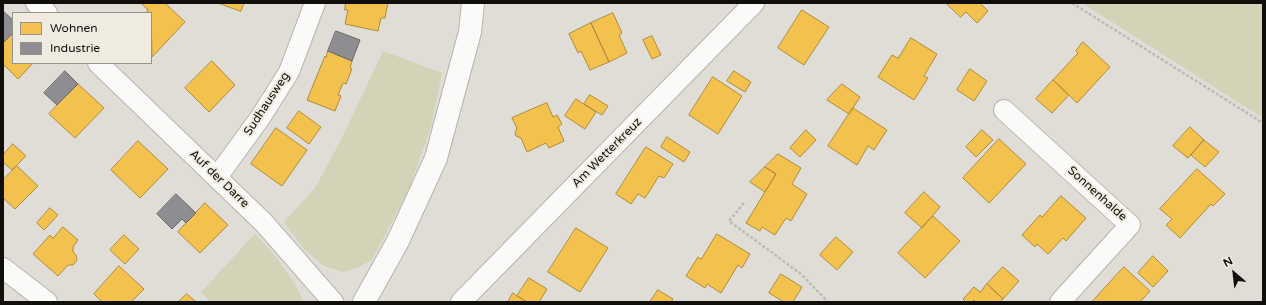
<!DOCTYPE html>
<html>
<head>
<meta charset="utf-8">
<style>
	body { margin:0 }
	#map { position:relative; width:1266px; height:305px; overflow:hidden; background:#e0dcd6; font-family:"Varela Round",sans-serif }
	canvas { display:block }
	.frame { position:absolute; inset:0; border:4px solid #110f0c; pointer-events:none }
	.legend { position:absolute; left:12px; top:12px; width:140px; height:52px; box-sizing:border-box; background:#f0ebe0; border:1px solid #97938b; margin:0; padding:5px 7px; list-style:none; font-size:12px; color:#110f0c }
	.legend li { display:flex; align-items:center; gap:8px; height:20px }
	.legend b { width:20px; border:1px solid #97938b }
	.north { position:absolute; left:1214px; top:253px; width:40px; height:40px; -webkit-text-stroke:3px #f0ebe0; paint-order:stroke; rotate:332deg; font-size:11px; font-weight:700; line-height:16px; text-align:center; color:#110f0c }
	.north::after { content:''; display:block; margin:auto; width:14px; height:18px; background:#110f0c; clip-path:polygon(50% 0,100% 100%,50% 72%,0 100%) }
</style>
</head>
<body>
<div id="map">
<canvas width="1266" height="305"></canvas>
<div class="frame"></div>
<ul class="legend">
<li><b style="height:11px;background:#f2c14e"></b>Wohnen</li>
<li><b style="height:11px;background:#8d8d92"></b>Industrie</li>
</ul>
<div class="north">N</div>
</div>
<script>
const g = document.querySelector('canvas').getContext('2d');
g.lineJoin = 'round';
function paint(path, color) { g.fillStyle = color; g.fill(path, 'evenodd'); }
function stroke(path, color, width, dash) { g.strokeStyle = color; g.lineWidth = width; g.lineCap = dash ? 'butt' : 'round'; g.setLineDash(dash || []); g.stroke(path); }
function label(font, color, halo, rows, align = 'center') {
  g.font = font + ' "Varela Round",sans-serif'; g.lineWidth = 4; g.setLineDash([]); g.textBaseline = 'middle'; g.strokeStyle = halo; g.fillStyle = color; for (const [text, x, y, turn = 0] of rows) {
    g.save(); g.translate(x, y); g.rotate((+turn || 0) * Math.PI / 180); g.textAlign = isNaN(turn) ? turn : align; if (halo) g.strokeText(text, 0, 0); g.fillText(text, 0, 0); g.restore();
  }
}
const green = new Path2D(`
	M1082,3H1263V118Z
	M383,51L442,73L431,127L408,191L372,260L359,267L343,272L324,266L304,249L284,222L315,188L341,140Z
	M255,234C274,253 293,278 304,302H211L201,292Z`);
const homes = new Path2D(`
	M141,3H165L185,22L152,57L151,13H146L148,10Z
	M218,3H244L241,11Z
	M346,3H388L385,18H381L378,31L345,24L348,10H345Z
	M946,3H980L988,11L977,23L966,12L961,17Z
	M802,10L829,27L804,65L778,48Z
	M613,13L622,33L619,35L627,53L609,62L591,23Z
	M591,23L609,62L590,70L581,51L578,53L569,34Z
	M13,33V63H33L18,79L3,64V43Z
	M652,36L661,55L652,59L643,40Z
	M911,38L937,54L924,76L928,78L914,100L878,77L892,55L898,58Z
	M1083,42L1110,67L1077,103L1053,80L1078,53L1076,51Z
	M328,51L352,61L350,68L352,69L346,84L343,83L338,95L341,96L335,111L307,100L325,56L326,57Z
	M212,61L235,85L209,112L185,88Z
	M970,69L987,81L974,101L957,90Z
	M734,71L751,82L745,92L727,81Z
	M713,77L742,96L718,134L689,115Z
	M1053,80L1069,95L1052,113L1036,99Z
	M78,84L104,108L75,138L49,114Z
	M842,84L860,97L849,114L827,100Z
	M590,95L608,106L602,115L584,104Z
	M576,99L596,112L585,129L565,116Z
	M547,103L553,117L557,115L562,124L558,127L564,141L549,148L546,143L527,152L521,138L516,136L515,133L517,128L512,118Z
	M853,108L887,130L874,150L868,146L857,165L828,146Z
	M299,111L321,127L309,144L287,128Z
	M1190,127L1204,140L1188,158L1173,146Z
	M276,128L307,150L282,186L251,164Z
	M806,130L816,140L800,157L790,148Z
	M982,130L993,140L976,157L966,147Z
	M667,137L690,152L684,162L661,147Z
	M999,139L1026,164L989,203L963,178Z
	M1204,140L1219,152L1205,167L1191,155Z
	M138,141L168,169L140,198L111,170Z
	M13,144L26,156L12,170L3,162V155Z
	M646,147L673,164L664,178L659,176L645,198L638,194L631,204L616,194Z
	M778,154L801,168L792,184L807,194L791,221L786,218L775,235L762,227L760,231L746,223L776,174L765,167Z
	M17,166L38,186L15,209L3,198V180Z
	M765,167L776,174L765,192L750,182Z
	M1197,169L1225,194L1213,206L1211,204L1180,238L1166,225L1172,219L1160,209Z
	M924,192L940,207L922,228L905,213Z
	M1061,196L1086,218L1066,241L1063,238L1048,254L1037,244L1035,247L1022,235L1040,215L1042,217Z
	M205,203L228,225L200,253L178,232Z
	M50,208L58,215L44,230L37,223Z
	M933,216L960,241L925,278L898,253Z
	M63,227L78,240L73,247V252L76,255L77,260L73,265H68L58,276L33,254L50,235L53,238Z
	M576,228L608,248L580,292L548,272Z
	M717,234L750,254L742,268L738,265L721,293L707,284L705,288L686,276L698,257L701,259Z
	M124,235L139,249L125,264L110,250Z
	M836,237L853,252L837,270L820,255Z
	M1153,256L1168,271L1153,287L1138,273Z
	M119,266L144,289L131,302H102L94,294Z
	M1003,267L1019,281L1003,299L987,284Z
	M1124,267L1150,291L1140,302H1092Z
	M781,274L802,287L793,302H784L769,293Z
	M529,278L547,289L539,302H527L517,296Z
	M987,284L1003,299L1000,302H976L974,300L972,302H966L963,299L974,287L980,292Z
	M658,290L673,299L671,302H650Z
	M513,293L517,296L527,302H508Z
	M187,294L196,302H178Z`);
const industry = new Path2D(`
	M4,12L13,20V33L3,43V14Z
	M336,31L360,40L352,61L328,51Z
	M65,71L78,84L57,105L44,93Z
	M176,194L196,213L186,223L182,219L172,229L157,214Z`);
const path = new Path2D(`
	M1072,3L1263,123
	M744,203L729,221L801,274L828,302`);
const street = new Path2D(`
	M36,3L47,13
	M98,63L264,223L333,302
	M1004,110L1130,225L1060,302
	M217,177L260,118L289,72L315,3
	M3,268L47,302
	M461,302L754,3`);
const secondary = new Path2D(`
	M364,302L398,241L436,158L470,32L473,3`);
const streetNames = [
	["Sudhausweg",267,104,-57],
	["Am Wetterkreuz",607,153,-45],
	["Auf der Darre",219,179,44],
	["Sonnenhalde",1097,194,42]
];
paint(green, '#d2d3b7');
paint(homes, '#f2c14e');
stroke(homes, '#ae8c3a', 1);
paint(industry, '#8d8d92');
stroke(industry, '#68676a', 1);
stroke(street, '#b7b4af', 22);
stroke(secondary, '#b7b4af', 24);
stroke(path, '#bcbbba', 2.5, [3, 2]);
stroke(street, '#fafaf9', 20);
stroke(secondary, '#fafaf9', 22);
label('12px', '#110f0c', '#f0ebe0', streetNames);
</script>
</body>
</html>
